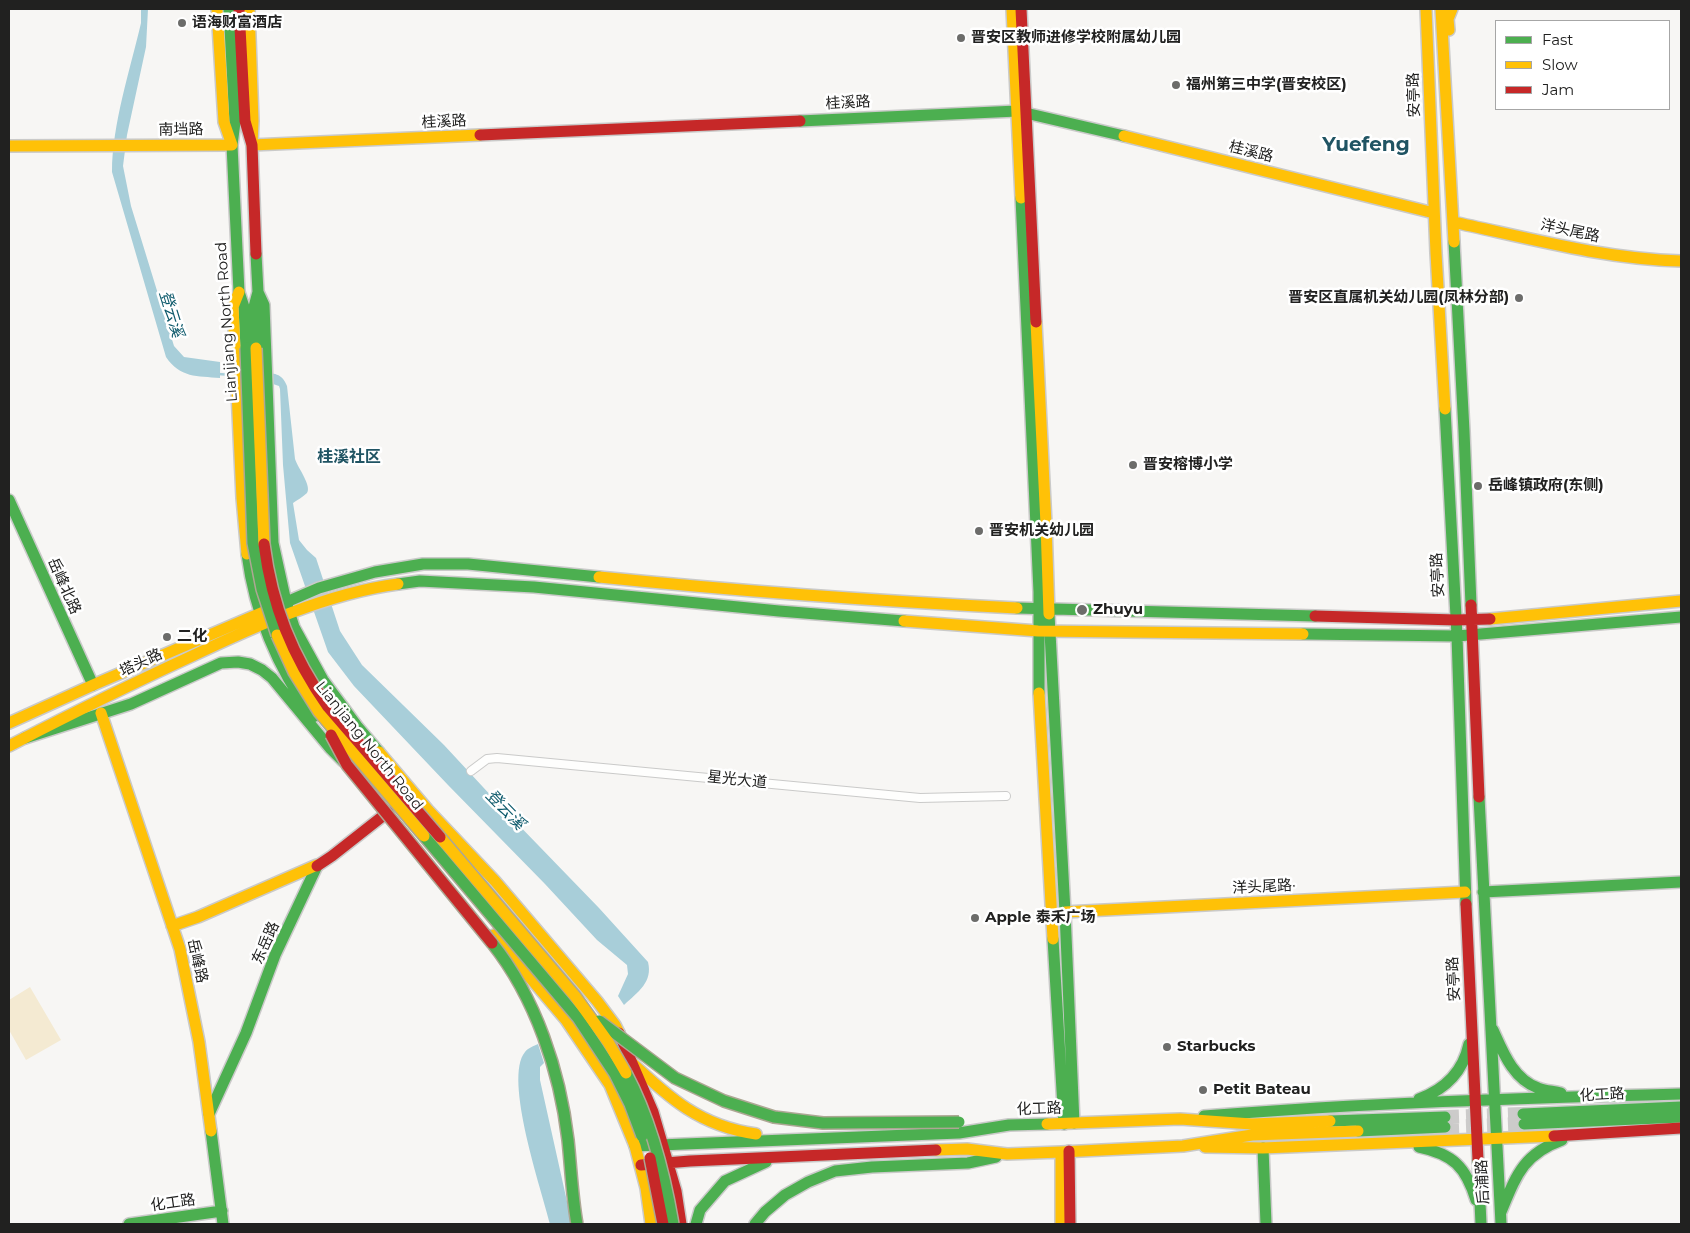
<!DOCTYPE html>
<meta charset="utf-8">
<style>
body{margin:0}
#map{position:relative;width:1690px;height:1233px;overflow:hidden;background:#f7f6f4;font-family:Montserrat,sans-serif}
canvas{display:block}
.frame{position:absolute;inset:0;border:10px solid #212120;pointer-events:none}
.legend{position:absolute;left:1495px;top:20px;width:175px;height:90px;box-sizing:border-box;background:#fff;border:1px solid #a6a6a6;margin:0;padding:6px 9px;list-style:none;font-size:15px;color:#212120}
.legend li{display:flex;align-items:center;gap:10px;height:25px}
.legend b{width:25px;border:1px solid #a6a6a6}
</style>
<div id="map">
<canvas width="1690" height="1233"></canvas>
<div class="frame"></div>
<ul class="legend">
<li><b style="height:6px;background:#4caf50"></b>Fast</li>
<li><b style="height:6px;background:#ffc107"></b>Slow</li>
<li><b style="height:6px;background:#c62828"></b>Jam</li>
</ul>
</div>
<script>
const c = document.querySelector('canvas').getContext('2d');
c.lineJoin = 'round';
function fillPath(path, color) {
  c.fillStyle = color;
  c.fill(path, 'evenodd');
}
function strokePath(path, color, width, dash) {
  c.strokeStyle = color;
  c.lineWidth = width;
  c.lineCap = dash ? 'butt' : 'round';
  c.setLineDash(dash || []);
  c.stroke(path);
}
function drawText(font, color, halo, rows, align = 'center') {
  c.font = font + ' Montserrat,"Noto Sans SC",sans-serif';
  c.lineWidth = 5;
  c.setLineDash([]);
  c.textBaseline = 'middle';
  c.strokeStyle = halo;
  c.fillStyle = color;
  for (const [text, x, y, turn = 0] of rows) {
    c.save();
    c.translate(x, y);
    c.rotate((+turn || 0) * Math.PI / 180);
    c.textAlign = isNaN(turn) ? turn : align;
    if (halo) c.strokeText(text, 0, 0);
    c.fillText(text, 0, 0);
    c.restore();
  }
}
const green = new Path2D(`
 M30,987L61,1040L26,1060L9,1030V1000Z`);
const water = new Path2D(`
 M141,9H148L146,47L127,135L123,166L131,206L174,346L184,357L220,362V378C197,376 180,378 166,357L112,172C112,125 130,70 141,23Z
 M261,373C274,373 282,373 287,386L295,459C298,468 312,486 307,493C303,497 297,500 293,503L299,540L307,550L316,558L340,631L362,665L444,745L508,814L599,908L648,962C653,982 638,992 624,1005L618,996L628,974L627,965L597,940L545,884L448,785L354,686L328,652L290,543L283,465L280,389L279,386L270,383Z
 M538,1044L544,1063L540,1067V1080L572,1224H550C542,1191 503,1078 525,1052C528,1048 534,1046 538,1044Z`);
const stream = new Path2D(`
 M218,374L233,375`);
const highwayTunnel = new Path2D(`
 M1445,1117L1523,1114
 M1445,1127L1524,1124`);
const street = new Path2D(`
 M471,771L487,759L497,758L920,798L1006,796`);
const fast = new Path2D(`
 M229,9L235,122L232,145L239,292L244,307L246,348
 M800,121L1017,111L1124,136
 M1021,198L1039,592V693
 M1454,242L1464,431L1471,605
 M258,292L264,305L273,543L286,602L294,627L323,680L357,726L379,752
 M256,348L254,307L258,292L256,254
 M1445,409L1457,636L1466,904
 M9,500L93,685
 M247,554C255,615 277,667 313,717
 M398,584L420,581L534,587L779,611L904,621
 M275,607L319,588L375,572L423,564H468L599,577
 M1017,608L1315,616
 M1049,614L1065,912L1074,1123
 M1303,634L1457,636L1681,617
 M25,738L131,704L221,663L238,662L250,664L262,670L272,678L330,748L343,761
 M1479,797L1501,1224
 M1483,892L1681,882
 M1053,939L1064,1124
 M1493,1030C1503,1052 1513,1079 1538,1088C1545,1091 1553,1091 1561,1093
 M1419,1099C1446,1089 1463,1072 1469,1044
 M209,1114L246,1033L275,955L317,866
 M1523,1114L1681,1107
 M1204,1116C1363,1103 1522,1098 1681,1094
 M1330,1121L1445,1117
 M1524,1124L1681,1117
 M211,1131L223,1224
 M1358,1131L1445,1127
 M635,1146L959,1133L1009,1125L1047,1124
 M1419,1147C1453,1154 1466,1167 1476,1200
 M1263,1148L1266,1224
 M1478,1160L1481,1224
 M1501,1212C1516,1176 1523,1154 1562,1140
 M129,1224L222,1211
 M696,1224L700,1210L725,1181L766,1162
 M755,1224L765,1212L785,1195L808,1182L835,1171L872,1167L968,1163L996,1157`);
const slow = new Path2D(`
 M249,9L253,121L252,145L480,135
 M1012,9L1021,198
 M1426,9L1436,253L1445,409
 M1441,9L1454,242
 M1449,30L1448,19L1452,9
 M1124,136L1434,213
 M9,146L232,145L224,122L217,9
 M1453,222C1528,238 1604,259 1681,261
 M239,292L233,307L242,498L247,554
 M1036,322L1046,524L1049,614
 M599,577C738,591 877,601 1017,608
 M1490,619L1681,601
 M904,621L1038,631L1303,634
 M1039,693L1053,939
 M101,713L180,949L199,1042L211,1131
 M9,723L93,685L275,607
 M9,746C69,715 129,685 190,657C253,627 328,593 398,584
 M379,752L428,810L495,881L597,1001L615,1025L619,1033
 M1065,912L1465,892
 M172,926L198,917L317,865
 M494,935L566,1020L610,1085L635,1146L646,1188L651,1224
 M630,1061C669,1098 700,1126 756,1134
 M1047,1124L1180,1119L1252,1124L1330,1121
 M1205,1147L1263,1148L1554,1136
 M936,1150L967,1149L1007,1154L1061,1152L1183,1146L1252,1135L1358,1131
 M1061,1152V1224`);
const jam = new Path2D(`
 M239,9L245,121L252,145L256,254
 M1021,9L1036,322
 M480,135L800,121
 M1471,605L1479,797
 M1315,616L1456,620L1490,619
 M317,866L332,856L388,812
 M1466,904L1478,1160
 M619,1033L653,1112L676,1191L681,1224
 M1554,1136L1681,1128
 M1069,1151L1070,1224
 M641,1165L690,1161L936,1150`);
const fastBridge = new Path2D(`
 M246,348L253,543L262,589L277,635
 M424,836L578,1018L615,1074L630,1104L642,1136
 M492,943C536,998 560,1072 568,1140C571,1168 572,1196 577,1224
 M599,1021L675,1078L724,1101L774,1117L823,1123L959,1122
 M626,1073C651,1120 664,1171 673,1224`);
const slowBridge = new Path2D(`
 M256,348L264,544
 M277,635L294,672L319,712L424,836
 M440,837L575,996L608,1042L626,1073`);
const jamBridge = new Path2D(`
 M264,544C272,606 292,656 328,707L440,837
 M331,735L347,765L492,943
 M650,1158L663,1224`);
const markers = [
 [182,23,5,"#6c6c6a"],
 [961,38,5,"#6c6c6a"],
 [1176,85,5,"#6c6c6a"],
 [1519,298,5,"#6c6c6a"],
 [1133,465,5,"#6c6c6a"],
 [1478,486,5,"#6c6c6a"],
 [979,531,5,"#6c6c6a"],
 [1082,610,6,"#6c6c6a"],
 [167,637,5,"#6c6c6a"],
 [975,918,5,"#6c6c6a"],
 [1167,1047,5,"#6c6c6a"],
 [1203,1090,5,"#6c6c6a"]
];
const poiNames = [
 ["语海财富酒店",192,23],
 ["晋安区教师进修学校附属幼儿园",971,38],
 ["福州第三中学(晋安校区)",1186,85],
 ["晋安区直属机关幼儿园(凤林分部)",1509,298,"right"],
 ["晋安榕博小学",1143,465],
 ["岳峰镇政府(东侧)",1488,486],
 ["晋安机关幼儿园",989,531],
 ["Zhuyu",1093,610],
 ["二化",177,637],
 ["Apple 泰禾广场",985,918],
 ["Starbucks",1177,1047],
 ["Petit Bateau",1213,1090]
];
const streetNames = [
 ["安亭路",1414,95,-92],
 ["桂溪路",848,103,-3],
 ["桂溪路",444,122,-3],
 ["南垱路",181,130,-1],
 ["桂溪路",1251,152,14],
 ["洋头尾路",1570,231,12],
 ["Lianjiang North Road",227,322,-94],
 ["安亭路",1438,575,-93],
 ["岳峰北路",64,586,66],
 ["塔头路",141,663,-25],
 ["Lianjiang North Road",369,746,51],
 ["星光大道",737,780,6],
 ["洋头尾路·",1264,887,-3],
 ["东岳路",266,943,-66],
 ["岳峰路",197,961,77],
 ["安亭路",1454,979,-93],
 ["化工路",1602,1095,-3],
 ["化工路",1039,1109,-2],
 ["后浦路",1483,1182,-93],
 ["化工路",173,1203,-8]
];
const waterNames = [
 ["登云溪",171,314,73],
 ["登云溪",505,810,46]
];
const neighbourhoodNames = [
 ["桂溪社区",349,457]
];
const districtNames = [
 ["Yuefeng",1366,145]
];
fillPath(green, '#f4ead2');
fillPath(water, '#a8ced9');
strokePath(stream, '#a8ced9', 2.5);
strokePath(highwayTunnel, '#cccbca', 14, [14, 7]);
strokePath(street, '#cacac9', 10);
strokePath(fast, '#cacac9', 14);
strokePath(slow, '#cacac9', 14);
strokePath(jam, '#cacac9', 14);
strokePath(street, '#fefefd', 8);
strokePath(fast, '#4caf50', 11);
strokePath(slow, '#ffc107', 11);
strokePath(jam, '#c62828', 11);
strokePath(fastBridge, '#ada794', 14, []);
strokePath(slowBridge, '#ada794', 14, []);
strokePath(jamBridge, '#ada794', 14, []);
strokePath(fastBridge, '#4caf50', 11);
strokePath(slowBridge, '#ffc107', 11);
strokePath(jamBridge, '#c62828', 11);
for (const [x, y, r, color] of markers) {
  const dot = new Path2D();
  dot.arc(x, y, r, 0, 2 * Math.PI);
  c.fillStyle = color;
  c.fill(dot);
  strokePath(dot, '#fff', 2);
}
drawText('bold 15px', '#212120', '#fff', poiNames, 'left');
drawText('15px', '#212120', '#fff', streetNames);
drawText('italic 16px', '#0c596b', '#fff', waterNames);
drawText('bold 16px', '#205463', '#fff', neighbourhoodNames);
drawText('bold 20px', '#205463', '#fff', districtNames);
</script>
